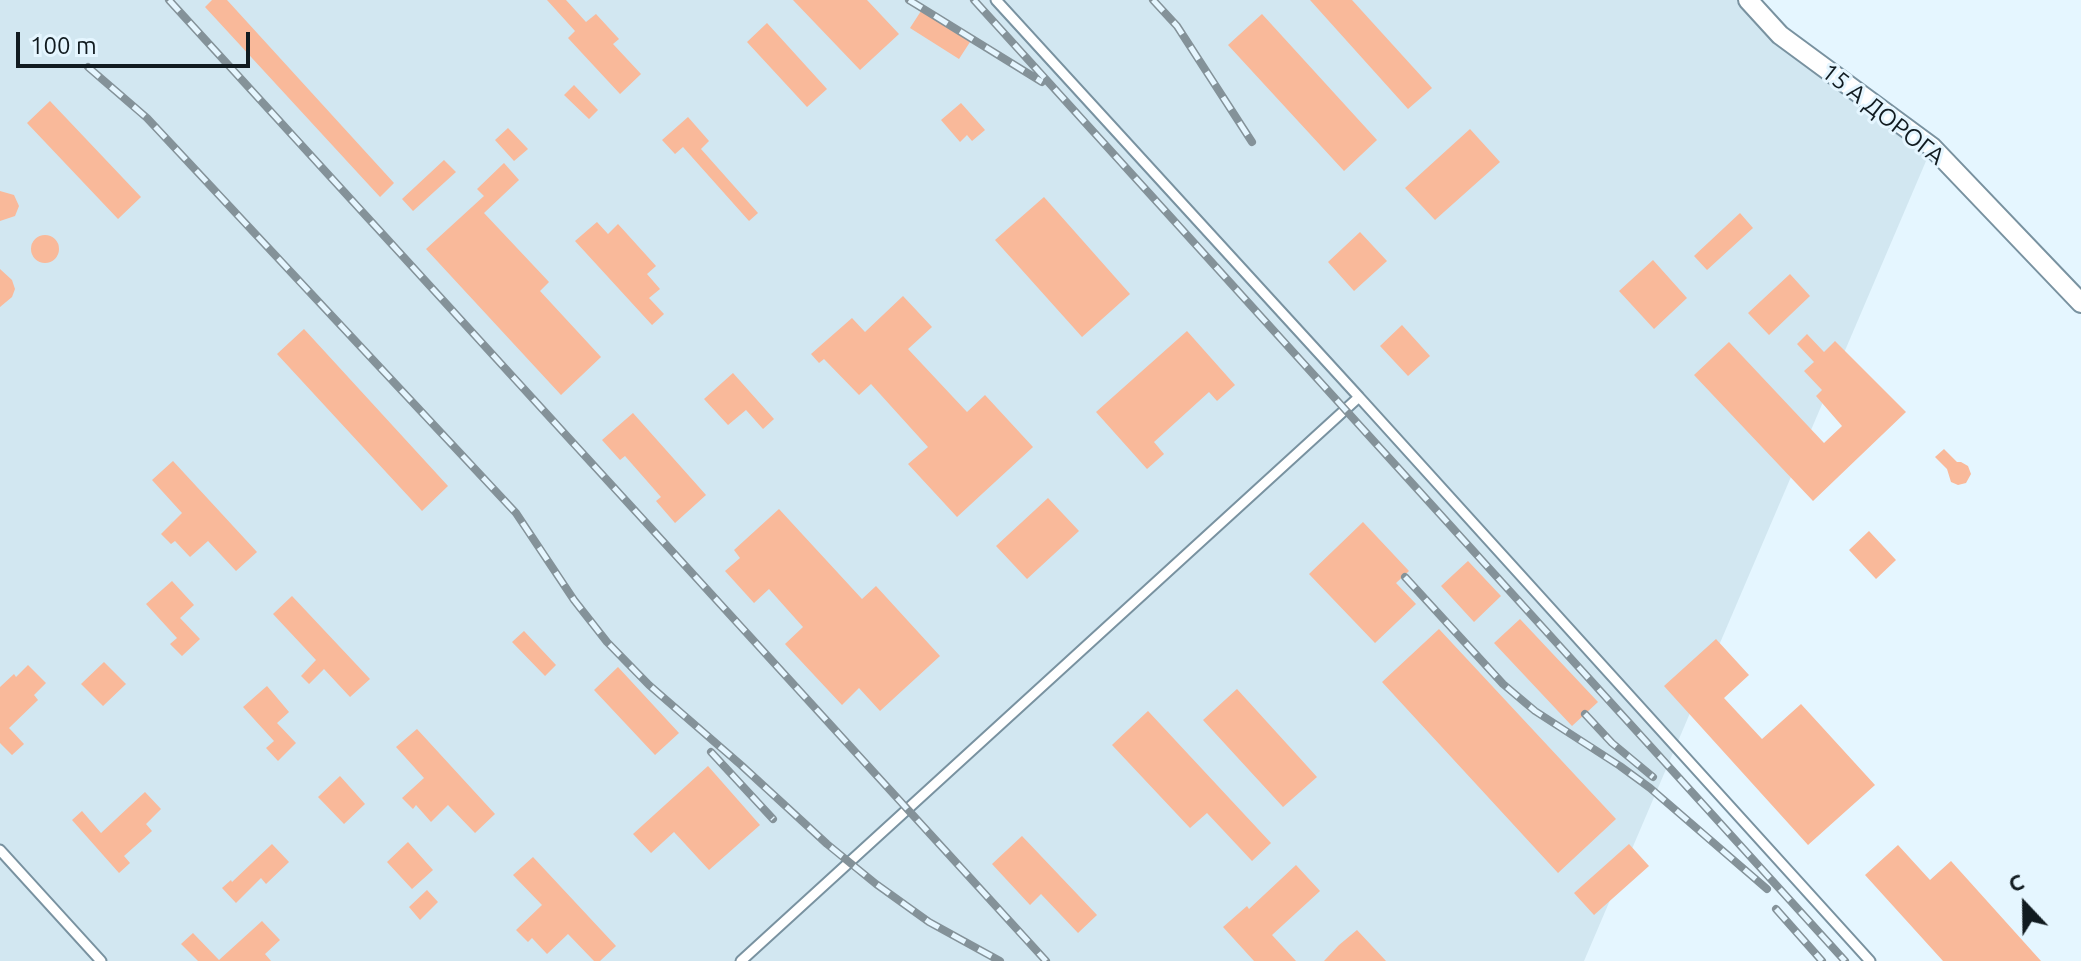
<!DOCTYPE html>
<meta charset="utf-8">
<style>
body{margin:0}
#map{position:relative;width:2081px;height:961px;overflow:hidden;background:#e5f6ff;font-family:Ubuntu,sans-serif}
canvas{display:block}
.north{position:absolute;left:1985px;top:865px;width:80px;height:80px;-webkit-text-stroke:6px #e5f6ff;paint-order:stroke;rotate:338deg;font-size:22px;font-weight:700;line-height:32px;text-align:center;color:#111b20}
.north::after{content:'';display:block;margin:auto;width:28px;height:36px;background:#111b20;clip-path:polygon(50% 0,100% 100%,50% 72%,0 100%)}
.scale{position:absolute;left:16px;top:32px;width:234px;height:36px;box-sizing:border-box;border:4px solid #111b20;border-top:0;padding-left:10px;font-size:24px;line-height:28px;white-space:nowrap;color:#111b20;-webkit-text-stroke:6px #e5f6ff;paint-order:stroke}
</style>
<div id="map">
<canvas width="2081" height="961"></canvas>
<div class="north">С</div>
<div class="scale">100 m</div>
</div>
<script>
const c = document.querySelector('canvas').getContext('2d');
c.lineJoin = 'round';
function fillPath(path, color) {
  c.fillStyle = color;
  c.fill(path, 'evenodd');
}
function strokePath(path, color, width, dash) {
  c.strokeStyle = color;
  c.lineWidth = width;
  c.lineCap = dash ? 'butt' : 'round';
  c.setLineDash(dash || []);
  c.stroke(path);
}
function drawText(font, color, halo, rows, align = 'center') {
  c.font = font + ' Ubuntu,sans-serif';
  c.lineWidth = 6;
  c.setLineDash([]);
  c.textBaseline = 'middle';
  c.strokeStyle = halo;
  c.fillStyle = color;
  for (const [text, x, y, turn = 0] of rows) {
    c.save();
    c.translate(x, y);
    c.rotate((+turn || 0) * Math.PI / 180);
    c.textAlign = isNaN(turn) ? turn : align;
    if (halo) c.strokeText(text, 0, 0);
    c.fillText(text, 0, 0);
    c.restore();
  }
}
const built = new Path2D(`
 M0,0H1748L1932,147L1584,961H0Z`);
const building = new Path2D(`
 M212,0H227L394,183L380,197L205,7Z
 M547,0H566L586,22L596,14L619,39L613,44L641,74L620,94L568,38L575,31Z
 M793,0H867L899,34L860,70Z
 M1310,0H1352L1432,88L1408,109Z
 M921,11L970,42L959,59L910,28Z
 M1262,14L1377,140L1344,171L1228,45Z
 M767,23L827,89L807,107L747,42Z
 M574,85L598,110L589,119L564,95Z
 M50,101L141,197L118,219L27,123Z
 M961,103L985,130L972,141L967,135L960,142L941,120Z
 M688,117L709,141L701,149L758,213L749,221L683,147L675,154L662,140Z
 M508,128L528,149L514,161L495,140Z
 M1470,129L1500,162L1435,220L1405,188Z
 M444,160L456,172L413,211L402,199Z
 M504,163L519,180L484,213L549,282L540,291L601,357L561,395L426,249L484,196L477,189Z
 M0,191L14,195L19,206L15,216L0,221Z
 M1044,197L1130,294L1082,337L995,240Z
 M1740,213L1753,228L1707,270L1694,256Z
 M597,222L608,234L618,224L656,266L647,274L660,289L649,298L664,314L652,325L575,241Z
 M1360,232L1387,261L1354,291L1328,262Z
 M31 249a14 14 0 1 1 28 0a14 14 0 1 1-28 0Z
 M1653,260L1687,298L1654,329L1619,291Z
 M0,269L12,280L15,289L12,297L0,307Z
 M1790,274L1810,296L1769,335L1748,313Z
 M903,296L932,327L908,349L967,412L985,395L1033,447L957,517L908,464L928,447L871,384L859,395L824,359L819,363L811,354L852,318L865,332Z
 M1402,325L1430,356L1408,376L1380,346Z
 M304,329L448,486L422,511L277,354Z
 M1187,331L1235,385L1217,401L1209,392L1154,442L1164,454L1147,469L1096,412Z
 M1807,334L1824,352L1835,341L1906,412L1813,501L1694,375L1729,342L1824,443L1842,426L1816,396L1822,390L1804,371L1814,362L1797,344Z
 M733,373L774,419L763,429L746,410L728,425L704,399Z
 M633,413L706,495L675,523L656,501L661,497L625,456L620,460L602,440Z
 M1944,449L1957,462H1961L1968,466L1971,474L1966,483L1958,485L1951,482L1947,469L1935,457Z
 M173,461L257,552L236,571L208,541L190,557L175,541L171,544L161,534L182,513L152,480Z
 M1048,498L1079,531L1027,579L996,546Z
 M779,509L862,599L876,586L940,656L880,711L859,688L842,705L785,644L803,627L769,589L754,603L725,571L740,558L734,550Z
 M1363,522L1409,571L1396,583L1416,604L1375,643L1309,574Z
 M1869,531L1896,560L1876,579L1849,550Z
 M1468,561L1501,596L1474,622L1441,586Z
 M172,581L194,605L180,618L200,639L182,656L170,644L177,638L146,604Z
 M292,596L370,679L350,697L324,669L309,684L301,676L316,660L273,614Z
 M1520,619L1598,702L1572,726L1494,643Z
 M1439,629L1616,819L1558,873L1382,682Z
 M524,631L556,665L545,676L512,642Z
 M1716,639L1749,675L1724,698L1762,739L1801,704L1875,785L1808,845L1664,686Z
 M104,662L126,684L103,706L81,684Z
 M28,665L46,683L34,695L38,700L9,728L24,744L12,755L0,743V687L14,674L16,677Z
 M618,667L679,733L655,755L594,690Z
 M267,686L289,712L277,723L296,743L278,761L266,748L274,741L243,707Z
 M1237,689L1317,777L1283,807L1203,720Z
 M1148,711L1271,843L1252,861L1207,813L1190,828L1112,745Z
 M417,729L495,814L475,833L448,805L431,822L416,805L413,809L402,798L424,778L396,747Z
 M708,766L760,825L709,870L674,832L651,853L633,834Z
 M340,776L365,804L344,824L318,797Z
 M145,792L161,809L146,824L152,831L124,856L130,863L119,873L72,820L82,811L101,833Z
 M1022,836L1097,915L1078,933L1041,894L1030,905L992,864Z
 M408,842L433,870L412,889L387,862Z
 M272,844L289,862L266,884L261,878L236,903L222,888L231,880L232,882Z
 M1629,844L1649,866L1594,915L1574,893Z
 M1898,845L1930,880L1951,861L2041,961H1943L1865,875Z
 M533,857L616,946L600,961H594L568,934L547,954L532,938L528,942L516,930L542,905L513,875Z
 M1296,865L1320,891L1272,935L1296,961H1254L1223,927L1247,906L1249,909Z
 M427,890L438,902L420,920L409,907Z
 M262,921L280,940L265,954L271,961H198L181,944L193,933L219,960Z
 M1357,930L1386,961H1324L1339,945Z`);
const service = new Path2D(`
 M1359,397L1870,961
 M0,850L101,961
 M741,961L1359,397L996,0`);
const minor = new Path2D(`
 M1748,0L1780,35L1932,147L2081,303`);
const rail = new Path2D(`
 M169,0L1046,961
 M909,0L1042,82
 M974,0L1845,961
 M1153,0L1177,26L1252,142
 M88,67L147,118L516,513L574,600L607,642L649,685L741,765L827,844L876,884L929,922L1000,961
 M1405,577L1503,684L1535,711L1620,766L1650,788L1767,889
 M1585,714L1612,743L1653,777
 M711,752L773,819
 M1776,909L1822,961`);
const streetNames = [
 ["15 А ДОРОГА",1883,114,38]
];
fillPath(built, '#d2e7f1');
fillPath(building, '#f9b99a');
strokePath(service, '#7992a0', 13);
strokePath(minor, '#7992a0', 22);
strokePath(service, '#fff', 9);
strokePath(minor, '#fff', 18);
strokePath(rail, '#849299', 8);
strokePath(rail, '#e5f6ff', 5, [15]);
drawText('24px', '#111b20', '#e5f6ff', streetNames);
</script>
